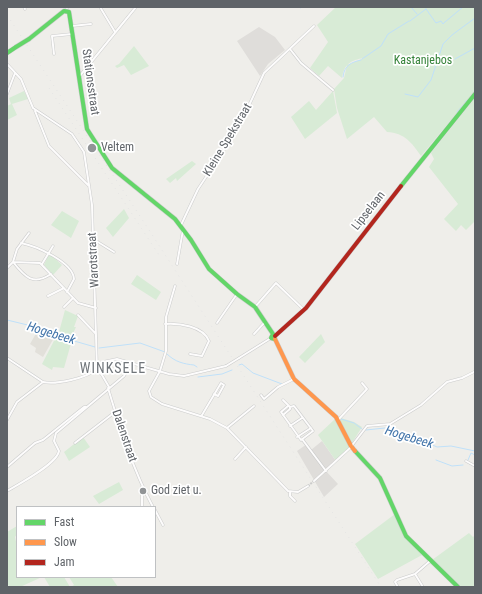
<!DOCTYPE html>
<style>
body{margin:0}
#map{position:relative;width:482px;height:594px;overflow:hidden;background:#efeeea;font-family:"Roboto Condensed",sans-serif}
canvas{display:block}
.frame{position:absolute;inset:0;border:8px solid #5f6368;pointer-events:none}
.legend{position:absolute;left:16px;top:506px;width:140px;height:72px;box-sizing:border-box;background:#fff;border:1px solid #bfc1c3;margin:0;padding:5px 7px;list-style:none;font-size:12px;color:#5f6368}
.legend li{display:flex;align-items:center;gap:8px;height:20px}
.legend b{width:20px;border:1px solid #bfc1c3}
</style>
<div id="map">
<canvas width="482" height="594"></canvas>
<div class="frame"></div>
<ul class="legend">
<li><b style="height:5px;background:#63d668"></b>Fast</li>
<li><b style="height:5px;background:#ff974d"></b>Slow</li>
<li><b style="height:5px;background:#b3261e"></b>Jam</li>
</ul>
</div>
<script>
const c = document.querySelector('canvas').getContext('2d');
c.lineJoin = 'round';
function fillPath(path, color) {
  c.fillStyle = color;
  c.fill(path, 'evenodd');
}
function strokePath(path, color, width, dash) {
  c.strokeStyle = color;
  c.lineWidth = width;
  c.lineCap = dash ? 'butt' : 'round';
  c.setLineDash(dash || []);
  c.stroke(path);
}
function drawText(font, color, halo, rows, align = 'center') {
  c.font = font + ' "Roboto Condensed",sans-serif';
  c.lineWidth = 3.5;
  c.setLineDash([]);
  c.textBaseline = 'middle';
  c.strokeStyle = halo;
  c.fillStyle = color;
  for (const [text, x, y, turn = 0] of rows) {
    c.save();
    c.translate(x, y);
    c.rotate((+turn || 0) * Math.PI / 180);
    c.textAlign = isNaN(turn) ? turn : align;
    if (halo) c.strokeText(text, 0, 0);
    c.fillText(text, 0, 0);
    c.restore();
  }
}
const industrial = new Path2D(`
 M259,27L275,37L285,50L268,64L260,76L237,41Z
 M322,441L336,461L325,470L338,484L324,497L297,451L307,444L311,450Z`);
const education = new Path2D(`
 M38,330L55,336L43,357L35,352L36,348L30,344Z`);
const green = new Path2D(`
 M336,7H475V91L421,156C412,143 405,133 387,132L374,117L347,139L337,108L334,89L344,78L347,65L364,58C351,60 344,64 342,78L328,66L319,76L310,68L328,42L317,25Z
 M134,46L149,66L131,75L124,65L117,68L115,66L119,64Z
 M24,91L28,99L12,104L17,115L7,120V106L11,104L9,98Z
 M333,91L337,113L305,139L291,117L309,101L316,110Z
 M475,98V221L466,230L461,225L456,231L444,219L458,204L429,167L434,159L431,153Z
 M192,161L196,164L177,181L176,178L170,183L166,179Z
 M124,209L129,218L113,237L106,228Z
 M62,211L79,221L71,238L51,225Z
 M51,255L62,265L53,275L44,265L48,256Z
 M137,275L161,292L156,300L131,284Z
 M65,310L78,316L74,327H76L71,338L58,333L59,332Z
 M321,334L325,342L305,363L299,357Z
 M57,335L72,340L64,368L53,367L52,370L42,364Z
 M341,418L354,422L362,427L352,443L340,421Z
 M335,419L349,445V448L336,461L318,435Z
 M83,437L90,447L69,461L64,452Z
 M119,482L123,490L99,504L93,496Z
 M395,514L405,536L422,555L378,579L355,544Z
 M17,526V534L15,537L17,546V577H42L20,587H8L9,586L7,584V532Z
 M469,533L473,537L475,535V587H460L432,560Z
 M44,577H64L70,587H50Z
 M69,577H111L118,587H71L74,585Z`);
const stream = new Path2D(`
 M411,7L417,14
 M301,8L302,7
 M426,9L436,23L441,21L443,24L445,22
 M410,21L426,9
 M445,22L463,7
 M362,59L381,46L388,34L409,21
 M455,59L475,48
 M343,77C344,65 352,62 361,60
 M405,94L418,97L431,80L443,44L452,35L475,18
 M465,102L469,99
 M457,112L464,104
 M7,320L36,327L50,334L95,347
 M99,348L140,343L165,352
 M167,354C175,362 184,364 194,365L197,367
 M239,365L242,364L253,373L282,384
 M198,377L222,374L232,370
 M341,419L354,423L362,429
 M366,430L385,428L390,431L419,439L437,447L451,446L475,451
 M436,460L452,466L463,465
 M468,460L471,453L475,455`);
const streetTunnel = new Path2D(`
 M308,486L314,481`);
const street = new Path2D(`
 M24,7L25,9
 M100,7L115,32
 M67,8V7
 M72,26L91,24
 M290,49L301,63L333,90
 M54,54L52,36L72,34
 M7,64L21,79L33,108L72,134L84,152L92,205L97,369
 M79,77L136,7
 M7,94L15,73
 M35,111L49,146L88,185
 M181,225L198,189L239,127L264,73L314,26
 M29,233L17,249L13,262C25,277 33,286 51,274
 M93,239L114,252
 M21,243C36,246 73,262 74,279L67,292
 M42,264L53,246
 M177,264L183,230
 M7,268L13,262L40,263L78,303L96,308
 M175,286L166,317V351L160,371L149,391L151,397L162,404L210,419L227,428L288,491L298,492L308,486
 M48,296L64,288
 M64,307L73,298
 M255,307L276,283L304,310
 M78,315L96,334
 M217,323L237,294
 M165,324C179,323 203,326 209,341L202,356L190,354
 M254,334L265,322
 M7,358L43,382C56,385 87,378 97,369
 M239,358L271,338
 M98,363L117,359L169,374L184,376L226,366
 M97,369L102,375L109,387
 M108,388C120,428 133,470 153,507
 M261,395L264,399L278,387L294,379
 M283,400L290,407L294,406L313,431L301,440L281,412L288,406
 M283,415L290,409V407
 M201,416L202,415L221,383L224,385L218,396L214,394
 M7,420L17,402L43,382
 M338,420L367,389L362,383
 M290,426L302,418
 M227,428L254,406
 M297,437L311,428
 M302,439L326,471
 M75,443L115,412
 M235,459L246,447
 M466,461L475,466
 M7,467L35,443L43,440L84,407H86
 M314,481L350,448L367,426L390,424L421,405L447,382L462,378L474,372
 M7,491C19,484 57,464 59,451L54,441L56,433L124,376L132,363
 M290,492V496L295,501
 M142,507V487
 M155,510L163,525
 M415,574L423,587
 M398,587L395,582L397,580L415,574L430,561`);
const fast = new Path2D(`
 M29,39L64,11L69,12L87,129L112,168L175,219L191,240L209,269L237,294L255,307L273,334
 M7,53L16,47
 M401,186L475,94
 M273,334L271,338L275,339
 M355,451L380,478L406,536L458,587`);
const slow = new Path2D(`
 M275,339L294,379L336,417L351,446L355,451`);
const jam = new Path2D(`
 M275,336L306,308L401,186`);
const rail = new Path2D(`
 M7,15L136,210L381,587
 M49,88L159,255`);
const streetBridge = new Path2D(`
 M226,366L239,358`);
const fastBridge = new Path2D(`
 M16,47L29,39`);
const markers = [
 [92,148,5,"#919496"],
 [143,491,4,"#919496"]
];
const parkNames = [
 ["Kastanjebos",423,61]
];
const streetNames = [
 ["Stationsstraat",90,82,82],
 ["Kleine Spekstraat",228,140,-59],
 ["Lipselaan",369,211,-52],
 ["Warotstraat",94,260,-93],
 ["Dalenstraat",124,436,71]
];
const poiNames = [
 ["Veltem",101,148],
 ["God ziet u.",151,491]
];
const waterNames = [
 ["Hogebeek",51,334,17],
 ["Hogebeek",409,438,17]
];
const quarterNames = [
 ["WINKSELE",113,369]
];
fillPath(industrial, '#dfddda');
fillPath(education, '#e2e0da');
fillPath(green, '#d8ebd6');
strokePath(stream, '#bfe0f9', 1);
strokePath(streetTunnel, '#cbcbca', 2, [2, 1]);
strokePath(street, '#cbcccc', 3);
strokePath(fast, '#cacacb', 5);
strokePath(slow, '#cacacb', 5);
strokePath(jam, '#cacacb', 5);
strokePath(street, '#fdfcfc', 2);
strokePath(fast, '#63d668', 4);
strokePath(slow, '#ff974d', 4);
strokePath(jam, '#b3261e', 4);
strokePath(rail, '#e4e4e4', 1, [1, 5]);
strokePath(streetBridge, '#cbcccc', 3, []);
strokePath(fastBridge, '#cacacb', 5, []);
strokePath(streetBridge, '#fdfcfc', 2);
strokePath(fastBridge, '#63d668', 4);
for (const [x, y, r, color] of markers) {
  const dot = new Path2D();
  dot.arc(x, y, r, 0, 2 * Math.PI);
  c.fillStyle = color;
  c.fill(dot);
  strokePath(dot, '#fff', 1.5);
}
drawText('12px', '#348238', '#fff', parkNames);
drawText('12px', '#5f6368', '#fff', streetNames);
drawText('12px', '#5f6368', '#fff', poiNames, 'left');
drawText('italic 13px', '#4174aa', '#fff', waterNames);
c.letterSpacing = '1px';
drawText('14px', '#70757a', '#fff', quarterNames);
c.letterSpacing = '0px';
</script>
